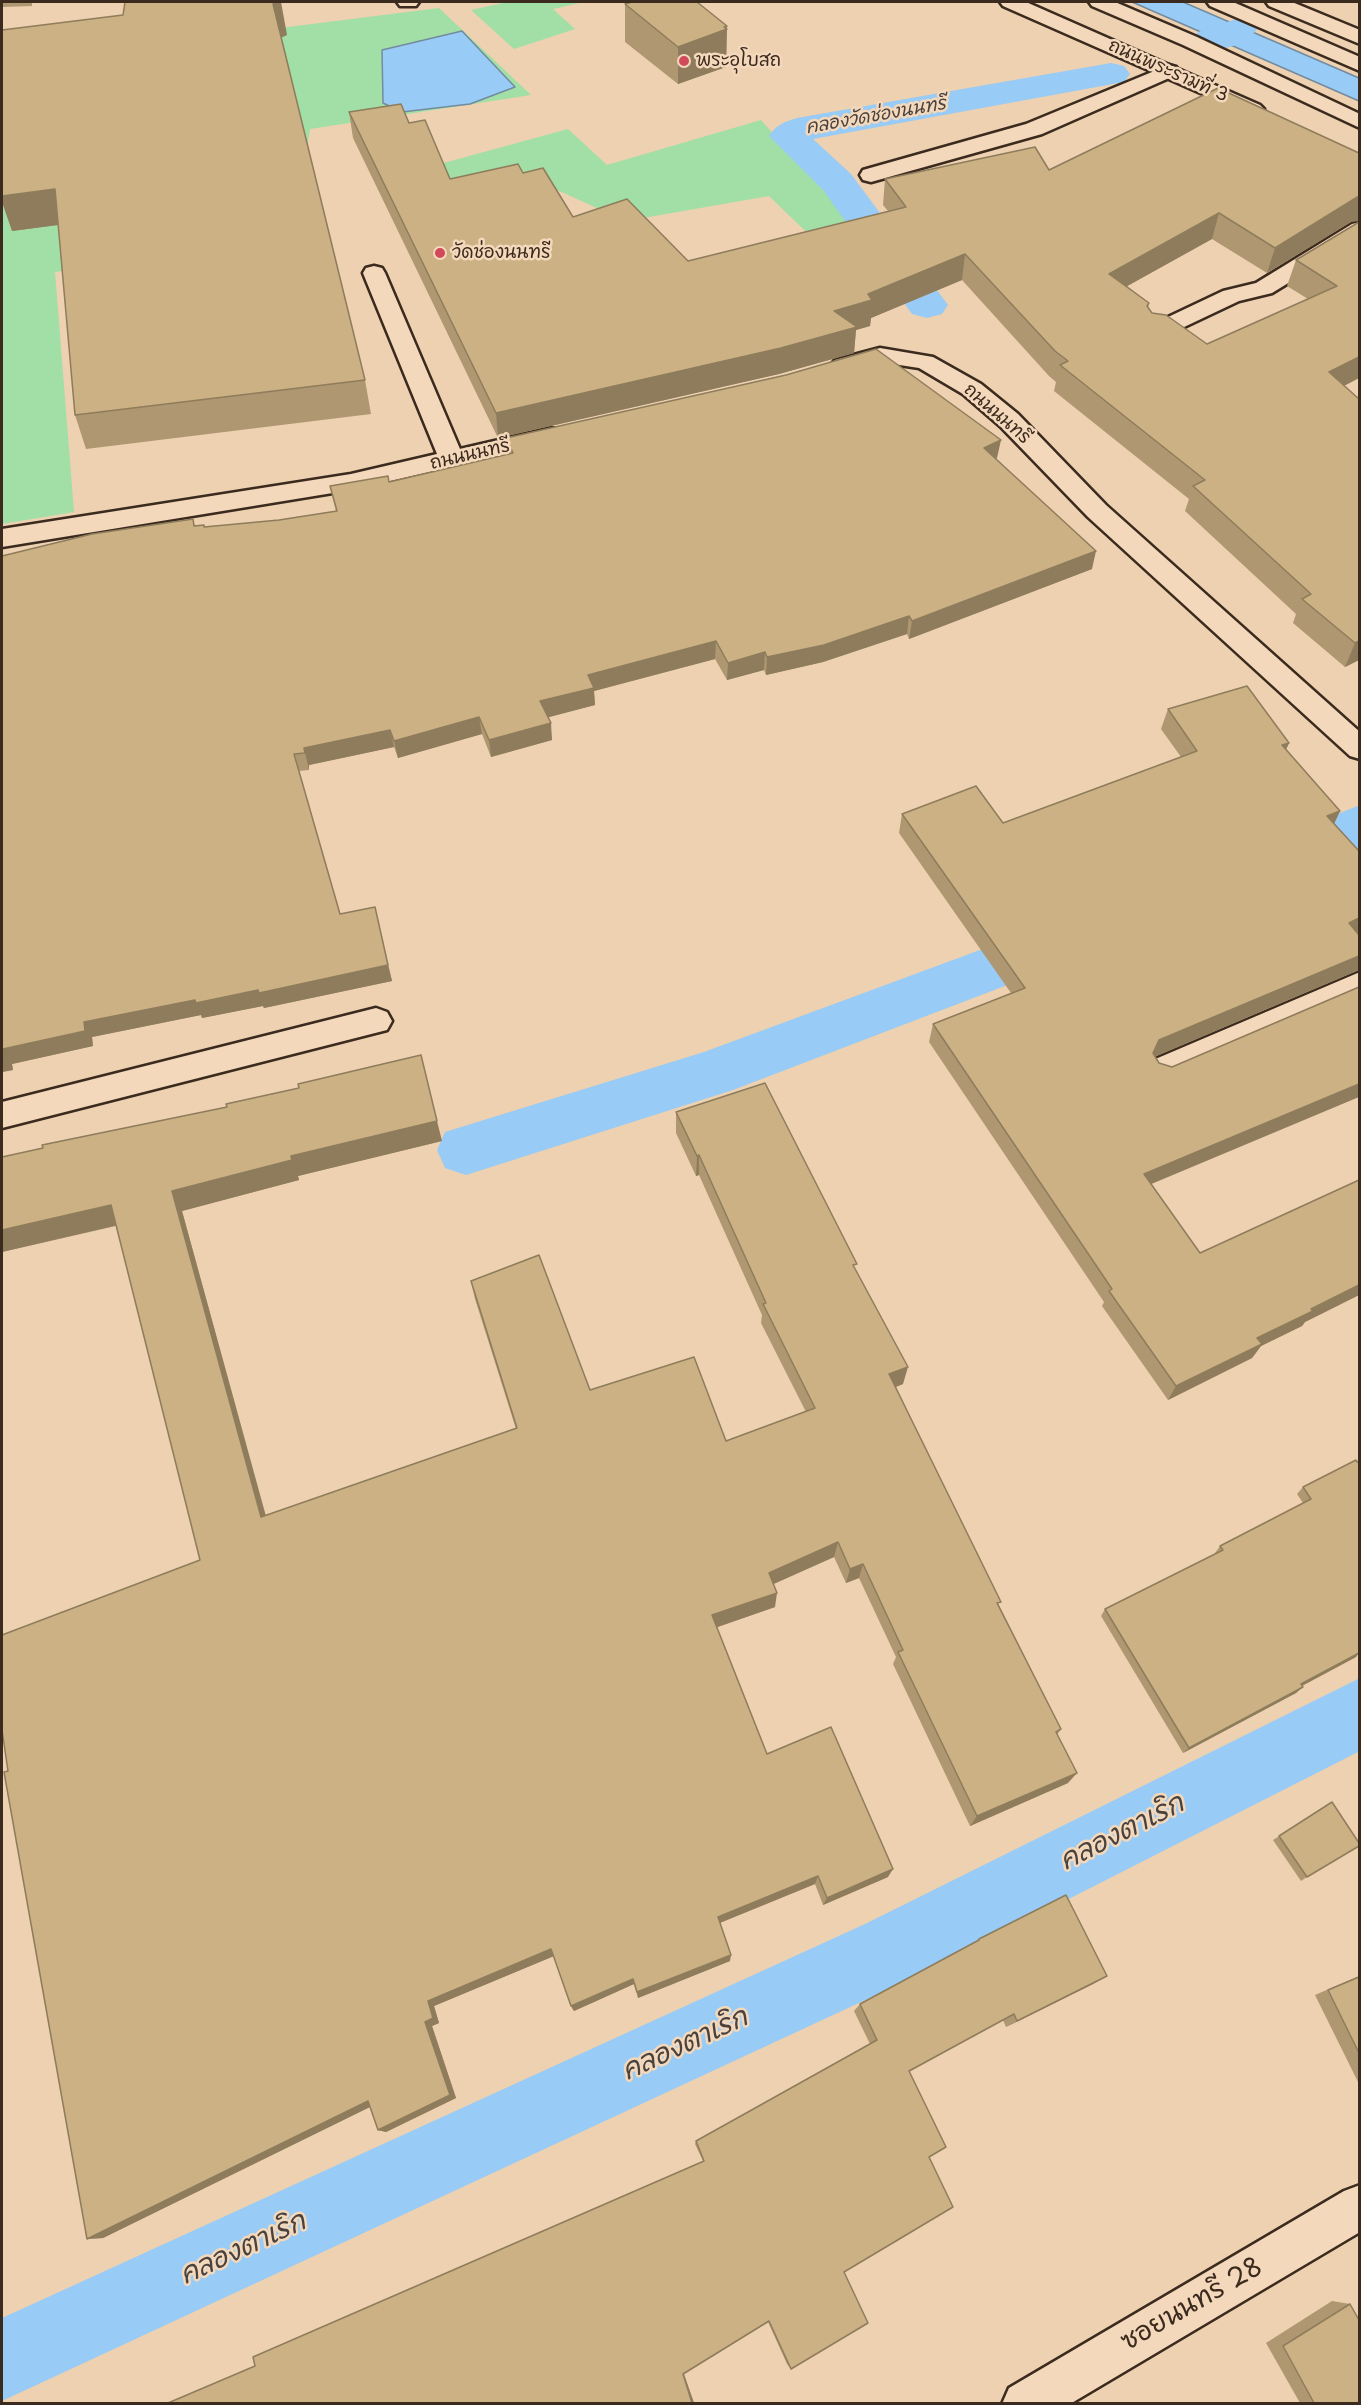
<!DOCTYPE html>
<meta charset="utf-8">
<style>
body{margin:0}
#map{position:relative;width:1361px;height:2405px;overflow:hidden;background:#edd1b1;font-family:"Playpen Sans",sans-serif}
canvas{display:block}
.frame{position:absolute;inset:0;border:3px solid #3b2a1e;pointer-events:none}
</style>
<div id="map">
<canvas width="1361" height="2405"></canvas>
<div class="frame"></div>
</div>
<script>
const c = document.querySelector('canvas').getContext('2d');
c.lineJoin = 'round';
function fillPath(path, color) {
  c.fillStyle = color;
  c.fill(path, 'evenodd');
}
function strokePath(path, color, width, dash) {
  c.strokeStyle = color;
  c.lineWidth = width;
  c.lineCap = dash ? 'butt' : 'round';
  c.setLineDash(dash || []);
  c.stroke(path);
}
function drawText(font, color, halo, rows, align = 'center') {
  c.font = font + ' "Playpen Sans","Playpen Sans Thai",sans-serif';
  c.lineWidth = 5;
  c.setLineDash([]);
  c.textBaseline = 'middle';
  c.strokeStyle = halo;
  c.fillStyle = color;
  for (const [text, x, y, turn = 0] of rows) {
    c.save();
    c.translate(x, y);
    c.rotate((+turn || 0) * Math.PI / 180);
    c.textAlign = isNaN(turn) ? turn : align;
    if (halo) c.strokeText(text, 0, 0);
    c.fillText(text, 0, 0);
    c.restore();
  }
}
const green = new Path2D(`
 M508,2H584L553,9L575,29L514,49L471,10Z
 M439,8L531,95L310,129L293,236L55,272L74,512L2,524V63Z
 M761,120L869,242L828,253L769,196L626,221L557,190L433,211L407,173L568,129L607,165Z`);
const water = new Path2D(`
 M1132,2H1183L1359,78V101Z
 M462,31L515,87L470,104L402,112L383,103L382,50Z`);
const canal = new Path2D(`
 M1239,18L1252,21L1257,29C1246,46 1217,53 1198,48L1193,40L1198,32Z
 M1111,63L1124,66L1130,74L1124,82L813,139L851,174L948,305L942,314L927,318L912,314L823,190L769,136C776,125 784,122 797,118Z
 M1360,805V847L1266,887L1247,881L1239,866L1247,851Z
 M1072,916L1091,923L1099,938L1091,953L733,1090L466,1175L445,1168L437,1150L445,1132L704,1052Z
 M1360,1678V1751L917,1976L2,2401V2318L865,1924Z`);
const minor = new Path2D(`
 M397,2H419L416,6H400Z
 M1169,65L1176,67L1179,71L1176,75L1042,134L871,182L863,180L860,175L863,170L1026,124Z
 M1360,222V239L1272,293L1239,301L1163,337L1155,339L1147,337L1143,332L1147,327L1223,291L1256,283L1352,224Z
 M374,266L382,268L385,273L460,449L551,428L560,430L563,436L560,442L351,490L2,547V529L351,474L437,454L363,273L366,268Z
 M880,348L933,357L981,384L1018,414L1106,505L1360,732V759L1350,756L1088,517L1000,426L963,394L919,368L880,362L843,372L835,370L831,365L835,360Z
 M1360,972V998L1164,1082L1153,1078L1148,1069L1153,1060Z
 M376,1008L387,1012L392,1021L387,1030L2,1128V1102Z
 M1360,2185V2232L1070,2404H1002L1009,2388L1344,2191Z`);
const major = new Path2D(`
 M1000,2H1026L1260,105L1264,109L1260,113L1253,115L1246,113L1003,6Z
 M1089,2H1115L1197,37L1360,114V128L1183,45L1092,6Z
 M1207,2H1233L1360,57V71L1210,6Z
 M1266,2H1292L1360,30V44L1269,6Z`);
const wall = new Path2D(`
 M2,2H32V6L2,7Z
 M625,4L727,26L726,67L678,84L625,42Z
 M123,15L287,35L281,38L365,380L371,414L86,449L75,415L58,225L12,231Z
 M349,112L409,123L450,179L523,173L573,217L688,261L888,211L883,205L885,179L1049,170L1351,222L1267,273L1212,239L1127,286L1149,303L1148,308L1152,313L1207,344L1308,299L1287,286L1296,260L1359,222V378L1344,386L1359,399V660L1345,667L1293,623L1296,614L1185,511L1189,499L1054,391L1056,382L1049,376L962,280L871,318L870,326L856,330L854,353L779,374L498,438L353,138Z
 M506,438L997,458L996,459L1092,569L909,639L907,634L823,662L766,675L764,670L727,680L715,659L594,691L595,705L548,717L552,740L491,757L482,734L398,758L394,747L309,765V770L299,771L340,914L375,907L392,981L264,1008L263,1006L202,1018L201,1015L92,1037L93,1046L12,1064L13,1070L2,1072V556L193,519L195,526L205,527L279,520L336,511L330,486L389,482L507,454Z
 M1168,709L1289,743L1286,749L1340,811L1334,824L1358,932L1359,970L1156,1056L1151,1184L1200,1253L1359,1180V1295L1305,1322L1302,1326L1261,1346L1252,1358L1168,1400L1102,1306L1104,1302L929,1042L933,1024L1011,993L899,833L902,814L1003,823L1181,757L1161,729Z
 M676,1112L856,1270L903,1384L896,1387L999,1605L1061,1729L1057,1735L1068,1783L970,1826L893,1664L896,1657L859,1578L846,1583L834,1557L773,1584L775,1607L717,1627L767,1754L888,1877L823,1905L815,1884L720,1923L730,1961L638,1998L634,1984L574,2011L571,2006L554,1956L434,2006L439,2023L432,2026L456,2098L386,2132L378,2130L370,2107L103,2238L87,2239L8,1771L200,1560L116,1226L2,1252V1157L442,1141L298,1176L299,1180L182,1211L266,1516L516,1429L475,1299L471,1281L590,1390L726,1441L806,1412L761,1323L762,1315L699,1175L696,1176L676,1133Z
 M1356,1460V1657L1302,1686L1296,1693L1183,1753L1101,1616L1105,1609L1215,1554V1553L1220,1546L1303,1503L1297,1494L1303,1487Z
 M1332,1802L1307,1877L1301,1881L1273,1840Z
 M979,1939L1093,1984L1006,2027L1003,2020L909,2072L929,2157L844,2272L791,2369L787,2364L768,2322L684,2374L694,2403H168L255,2366L703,2161L695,2144L696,2141L870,2044L854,2011L860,2004L973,1944Z
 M1359,1976V2084L1315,1995Z
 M1332,2301L1350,2304L1359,2403H1300L1266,2343Z`);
const shadedWall = new Path2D(`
 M279,2H281L287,35L279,38L273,4Z
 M727,26L726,67L678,84V47Z
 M55,189L65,224L12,231L2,202V196Z
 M1359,196V221L1351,222L1267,273L1275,248Z
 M1219,213L1212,239L1104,299L1109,274Z
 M965,254L962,280L871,318L870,326L856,330L854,353L779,374L498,438L496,413L834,311L868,294Z
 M1359,357V378L1320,398L1329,372Z
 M1001,440L997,458L981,466L984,448Z
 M1096,551L1092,569L909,639L912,621Z
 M909,616L907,634L823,662L766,675L767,657Z
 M716,641L715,659L594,691L595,705L542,719L540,701L588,675Z
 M1359,641V660L1345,667L1355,643Z
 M765,652L764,670L727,680L728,663Z
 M479,717L482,734L398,758L394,741Z
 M551,723L552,740L491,757L489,740Z
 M390,730L394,747L309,765V770L304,748Z
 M1289,743L1280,763L1282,745Z
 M1340,811L1331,830L1327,816Z
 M1359,918V932L1340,941L1349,923Z
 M1359,956V970L1152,1058L1153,1053L1159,1040Z
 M388,965L392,981L264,1008L263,1006L202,1018L201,1015L92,1037L93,1046L12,1064L13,1070L2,1072V1055L3,1049L84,1022L195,1000Z
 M1359,1084V1097L1137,1190L1144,1174Z
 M437,1121L442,1141L298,1176L299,1180L182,1211L270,1532L261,1517L172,1191L291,1156Z
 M699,1155V1175L696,1176L697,1156Z
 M111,1205L122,1224L2,1252V1230Z
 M1359,1285V1295L1305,1322L1302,1326L1261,1346L1252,1358L1168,1400L1176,1386L1257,1338Z
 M908,1367L903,1384L885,1391L889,1374Z
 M838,1542L834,1557L767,1587L769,1573Z
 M863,1564L859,1578L846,1583L850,1569Z
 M777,1593L775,1607L712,1629V1615Z
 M1359,1653L1356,1657L1294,1690L1301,1684Z
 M1303,1687L1296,1693L1183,1753L1189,1748Z
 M1077,1773L1068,1783L970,1826L977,1816Z
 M893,1869L888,1877L823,1905L827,1898Z
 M818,1876L815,1884L717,1924L718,1917Z
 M551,1949L554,1956L434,2006L439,2023L432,2026L456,2098L386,2132L378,2130L425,2022L428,2001Z
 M731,1955L730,1961L638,1998L637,1992Z
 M1107,1976L1093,1984L1006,2027L1017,2021Z
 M633,1979L634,1984L574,2011L571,2006Z
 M368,2101L376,2104L103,2238L87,2239Z
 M682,2369L694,2403H692L683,2374Z`);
const building = new Path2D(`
 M125,2H279L273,4L365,380L75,415L55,189L2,196V30L123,15Z
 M632,2H697L727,26L724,27L727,29L678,47L625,4Z
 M1218,88L1359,153V196L1275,248L1219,213L1109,274L1149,303L1147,306L1152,313L1166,315L1207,344L1337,286L1296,260L1359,222V357L1329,372L1359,399V641L1355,643L1302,599L1311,594L1193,486L1205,480L1060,365L1068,361L1055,351L965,254L868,294L872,300L834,311L857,327L781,348L496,413L349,112L401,104L409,123L425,120L450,179L518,164L523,173L543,168L573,217L627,199L688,261L906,207L885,179L1035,147L1049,170Z
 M876,349L1001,440L984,448L1096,551L912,621L909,616L824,645L767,657L765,652L728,663L716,641L588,675L594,688L540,701L551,723L489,740L479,717L394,741L390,730L304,748L305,753L294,754L340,914L375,907L388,965L259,993L258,990L196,1003L195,1000L84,1022L85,1031L3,1049L4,1055H2V556L92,534L193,519L194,526L204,525V527L279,520L337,511L330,486L388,476L389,482L513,453L506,438L786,375Z
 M1247,686L1289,743L1282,745L1340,811L1327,816L1359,851V918L1349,923L1359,935V956L1159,1040L1153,1053L1159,1063L1172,1067L1359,987V1084L1144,1174L1200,1253L1359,1180V1285L1311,1309L1313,1311L1257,1338L1262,1344L1176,1386L1109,1291L1112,1289L933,1024L1025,988L902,814L976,786L1003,823L1197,751L1168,709Z
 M421,1055L437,1121L291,1156L292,1160L172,1191L261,1517L517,1428L471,1281L539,1255L590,1390L694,1357L726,1441L815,1408L763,1304L766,1303L699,1155L697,1156L676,1112L765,1083L857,1264L853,1265L908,1367L889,1374L1001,1602L997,1603L1061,1729L1056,1732L1077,1773L977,1816L898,1652L903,1650L863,1564L850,1569L838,1542L769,1573L777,1593L712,1615L767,1754L831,1727L893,1869L827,1898L818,1876L718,1917L731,1955L637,1992L633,1979L571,2006L551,1949L428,2001L433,2018L425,2022L450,2095L378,2130L368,2101L87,2239L4,1772L8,1771L2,1730V1635L200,1560L111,1205L2,1230V1157L43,1148L42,1145L227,1107L226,1104L299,1088L298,1084Z
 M1356,1460L1357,1462L1359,1461V1653L1301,1684L1303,1687L1189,1748L1105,1609L1223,1550L1220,1546L1311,1499L1303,1487Z
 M1332,1802L1359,1843V1846L1307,1877L1279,1836Z
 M1066,1895L1107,1976L1017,2021L1014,2014L909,2071L946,2147L929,2157L953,2207L844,2272L868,2323L791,2369L769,2321L683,2374L692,2403H168L255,2366L253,2357L704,2161L696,2141L877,2040L860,2004L979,1940V1939Z
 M1359,1977V2053L1328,1990Z
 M1350,2304L1359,2320V2403H1314L1283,2346Z`);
const markers = [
 [684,61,6,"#d1495b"],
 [440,253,6,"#d1495b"]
];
const farPoinames = [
 ["พระอุโบสถ",696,61],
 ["วัดช่องนนทรี",452,253]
];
const farStreetnames = [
 ["ถนนพระรามที่ 3",1168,71,24],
 ["ถนนนนทรี",997,414,41],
 ["ถนนนนทรี",470,455,-13]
];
const farWaternames = [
 ["คลองวัดช่องนนทรี",876,116,-10]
];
const nearStreetnames = [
 ["ซอยนนทรี 28",1192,2305,-30]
];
const nearWaternames = [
 ["คลองตาเริก",1122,1833,-27],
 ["คลองตาเริก",685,2045,-25],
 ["คลองตาเริก",243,2249,-25]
];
fillPath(green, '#a1dfa6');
fillPath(water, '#98cbf5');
strokePath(water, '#738b9f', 1.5);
fillPath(canal, '#98cbf5');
strokePath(minor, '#3b2a1e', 5);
strokePath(major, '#3b2a1e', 5);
fillPath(minor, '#f4d8bb');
fillPath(major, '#f4d8bb');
fillPath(wall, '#af9871');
fillPath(shadedWall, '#8e7c5c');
fillPath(building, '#cbb183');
strokePath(building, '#8e7c5c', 1.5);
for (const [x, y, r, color] of markers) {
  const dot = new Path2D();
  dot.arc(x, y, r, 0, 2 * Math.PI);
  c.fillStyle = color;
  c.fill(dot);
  strokePath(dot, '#f4d8bb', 2);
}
drawText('18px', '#3b2a1e', '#f4d8bb', farPoinames, 'left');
drawText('18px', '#3b2a1e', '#f4d8bb', farStreetnames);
drawText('italic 18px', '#49423e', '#f4d8bb', farWaternames);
drawText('26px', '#3b2a1e', '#f4d8bb', nearStreetnames);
drawText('italic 27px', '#49423e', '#f4d8bb', nearWaternames);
</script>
